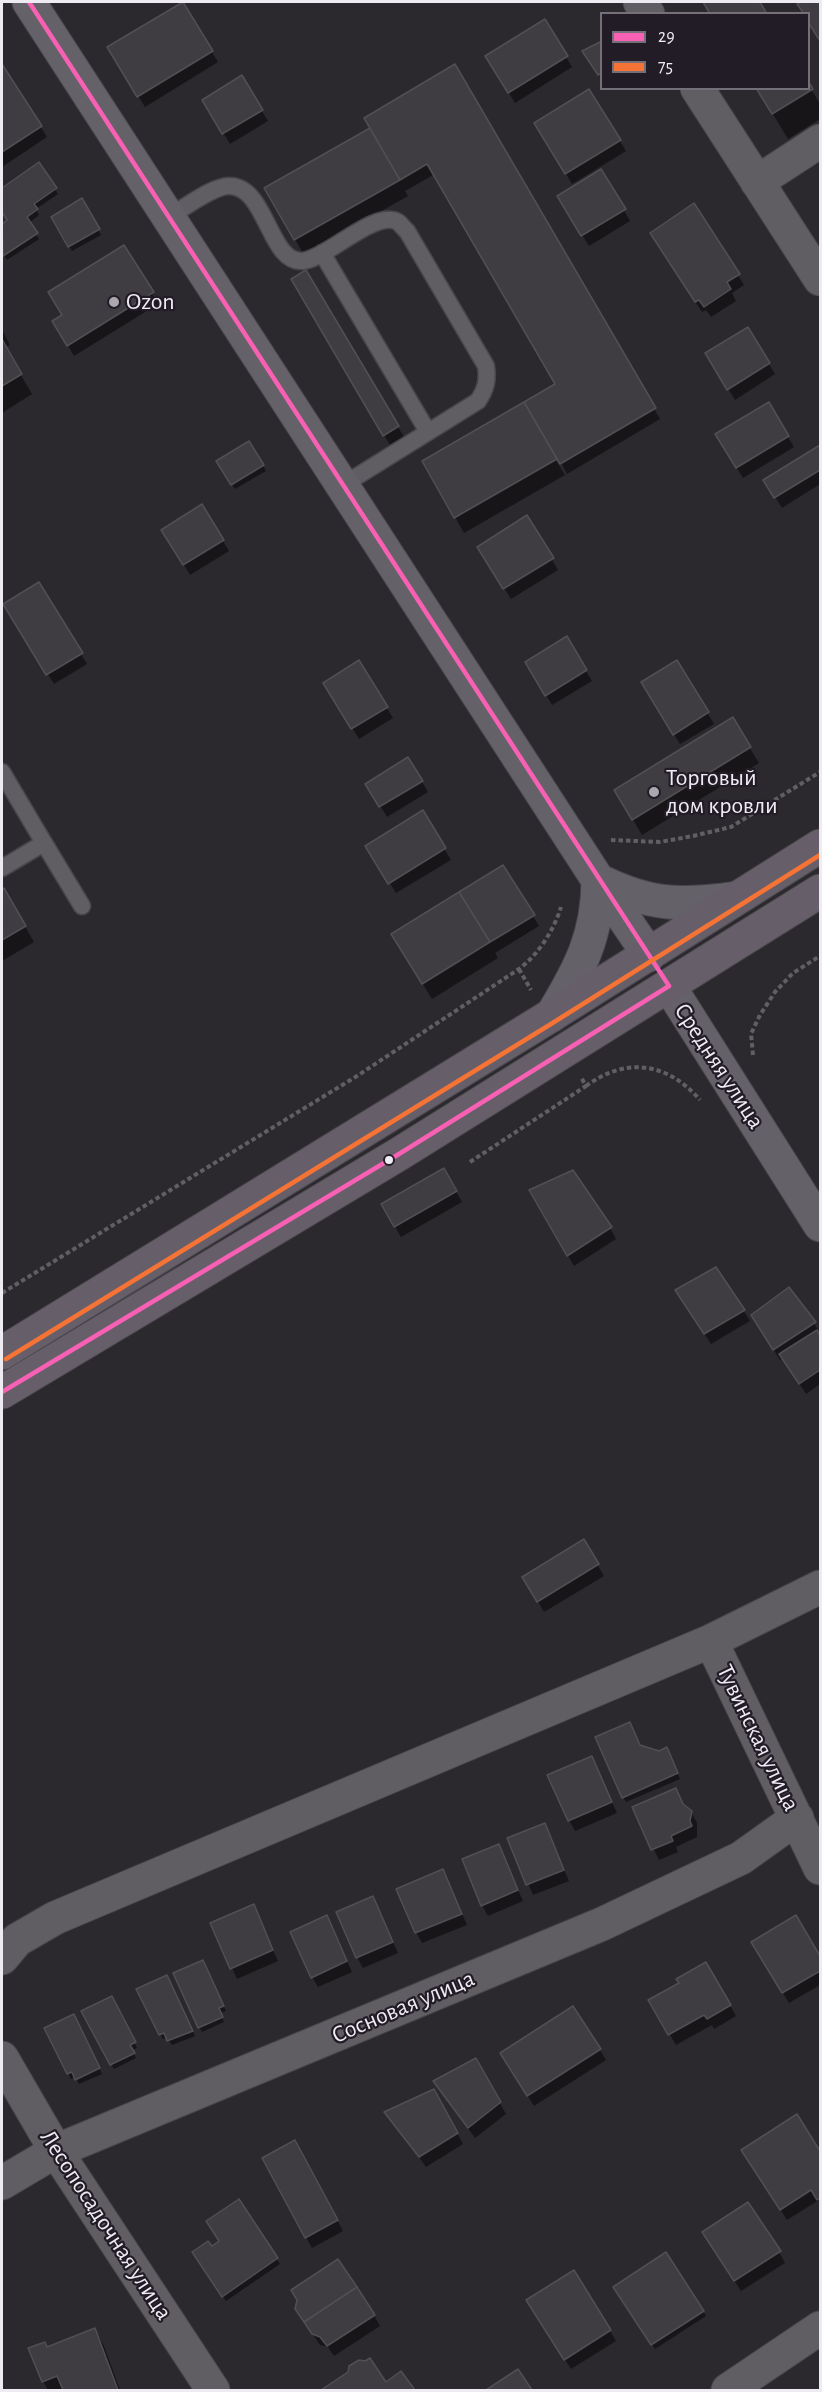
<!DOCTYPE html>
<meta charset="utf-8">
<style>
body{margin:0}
#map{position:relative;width:822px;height:2392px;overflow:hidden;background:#2b282e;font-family:"Alegreya Sans",sans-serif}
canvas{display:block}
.frame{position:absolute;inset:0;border:3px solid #efebf3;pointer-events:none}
.legend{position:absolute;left:600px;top:12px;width:210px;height:78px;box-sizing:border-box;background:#221c27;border:2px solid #746f79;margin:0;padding:8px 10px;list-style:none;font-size:18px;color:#efebf3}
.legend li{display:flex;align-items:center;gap:12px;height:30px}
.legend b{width:30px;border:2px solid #746f79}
</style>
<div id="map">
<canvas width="822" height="2392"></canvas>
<div class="frame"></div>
<ul class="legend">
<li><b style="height:8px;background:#f860b3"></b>29</li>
<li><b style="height:8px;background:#f57335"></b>75</li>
</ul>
</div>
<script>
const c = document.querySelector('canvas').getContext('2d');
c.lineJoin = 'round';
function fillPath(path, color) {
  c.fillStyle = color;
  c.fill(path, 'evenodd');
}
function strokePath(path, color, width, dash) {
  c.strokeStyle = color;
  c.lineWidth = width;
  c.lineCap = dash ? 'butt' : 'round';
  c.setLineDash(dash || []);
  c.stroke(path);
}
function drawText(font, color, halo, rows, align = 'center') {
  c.font = font + ' "Alegreya Sans",sans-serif';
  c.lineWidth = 4.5;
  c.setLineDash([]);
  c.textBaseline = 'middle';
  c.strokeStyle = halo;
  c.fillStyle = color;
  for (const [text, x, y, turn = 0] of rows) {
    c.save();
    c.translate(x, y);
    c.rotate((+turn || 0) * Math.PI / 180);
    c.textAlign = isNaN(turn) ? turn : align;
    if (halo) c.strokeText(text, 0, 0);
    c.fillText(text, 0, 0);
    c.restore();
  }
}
const shadow = new Path2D(`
 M704,2H758L766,14H711Z
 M804,2H820V39L808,20V14L800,4Z
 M182,3L218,62L145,107L109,48Z
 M544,21L572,67L515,103L487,56Z
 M2,66L47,137L2,167Z
 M455,66L660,419L567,474L557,455L554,457L565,475L464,533L424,462L557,384L435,174L405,191L408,196L304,255L266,188L372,129Z
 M241,77L268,121L230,144L204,101Z
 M808,84L820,104V119L788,139L757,88H808Z
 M589,91L626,151L572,184L536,123Z
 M39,164L58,194L36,209L39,215L29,223L39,239L7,260L2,252V226L9,221L2,211V189Z
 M601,171L630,221L589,246L559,197Z
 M81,201L101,235L72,251L53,217Z
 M658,244L738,275L744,285L732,293L736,301L711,317L706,310L702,312Z
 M124,247L158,304L74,356L54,322L63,315Z
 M306,272L404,437L390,445L293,280Z
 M748,329L775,374L735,400L707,354Z
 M2,330L10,345L5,348L32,394L2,413Z
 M768,404L794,447L743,478L717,435Z
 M249,443L266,471L235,489L218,462Z
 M820,447V484L782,508L765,481Z
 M202,507L229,551L190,575L163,530Z
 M527,518L558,570L511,599L479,547Z
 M38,584L87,664L54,684L5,604Z
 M566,638L592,681L552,705L527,663Z
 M359,662L393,718L359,739L325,683Z
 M677,662L714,724L680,744L643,683Z
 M732,719L759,763L642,835L625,806Z
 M408,759L428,792L387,817L367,784Z
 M422,812L451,860L396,893L367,846Z
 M503,867L539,926L495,953L498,958L432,999L402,950Z
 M4,890L34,942L2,961V891Z
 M444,1170L462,1202L401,1237L383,1205Z
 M531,1191L610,1228L616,1239L574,1266Z
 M683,1301L744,1311L750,1321L711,1344Z
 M814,1323L820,1334L818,1335L820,1338V1384L806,1394L783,1358L780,1360L759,1326Z
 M583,1541L604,1576L544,1612L524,1577Z
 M640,1746L669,1754L680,1779L626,1802L623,1797Z
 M591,1758L617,1813L575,1831L569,1820Z
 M684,1807L691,1812L697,1823V1837L676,1847L678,1852L659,1860L634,1808Z
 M544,1824L569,1881L533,1895L509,1839Z
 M498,1846L523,1901L488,1916L482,1905Z
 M448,1882L467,1925L422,1943L416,1932Z
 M373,1898L398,1953L363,1968L357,1957Z
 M253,1906L278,1961L237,1979L212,1924Z
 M327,1917L352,1972L318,1987L312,1977Z
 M795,1917L820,1959V1985L789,2003L753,1942Z
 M706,1964L736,2016L714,2029L712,2025L676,2045L650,2001L681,1983Z
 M205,1966L226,2011L220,2013L224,2022L202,2032L199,2027Z
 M169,1982L195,2036L172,2045L167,2038L163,2039L160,2034Z
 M111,1998L137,2048L132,2050L136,2058L114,2069L83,2011Z
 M77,2020L102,2074L79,2084L75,2076L71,2079L46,2029Z
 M600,2050L606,2060L534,2106L508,2064Z
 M475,2060L506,2114L475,2138L435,2082Z
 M434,2091L463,2144L426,2167L387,2113Z
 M796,2116L820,2154V2203L819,2200L787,2220L750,2161Z
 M294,2142L343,2231L312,2248L306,2237Z
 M238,2201L280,2264L226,2301L197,2257L221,2242Z
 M710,2243L779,2252L785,2263L741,2291Z
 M666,2254L706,2316L655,2349L615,2287Z
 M534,2311L610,2331L616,2341L571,2369Z
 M374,2315L380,2326L334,2356L328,2347L320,2345L303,2320Z
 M95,2330L104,2346L120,2390H48L43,2381L47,2349Z
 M518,2371L530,2390H488Z
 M350,2373L385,2384L401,2373L413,2390H323Z`);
const building = new Path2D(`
 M183,2L213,51L137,97L107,47Z
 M703,2H760L767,14H710Z
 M801,2H820V41L808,22V14H804L797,4Z
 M545,19L568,56L508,93L485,56Z
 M602,41V73L598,75L582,51Z
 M2,64L42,126L2,152Z
 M455,64L656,408L560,464L524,402L555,384L427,164L400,180L364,118Z
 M242,75L263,110L222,134L202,100Z
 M808,81L813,89L772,114L756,88H808Z
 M589,89L621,140L565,174L534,123Z
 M370,128L400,180L294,240L264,188Z
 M39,162L57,188L34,204L38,209L27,217L38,233L3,256L2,224L7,220L2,212V188Z
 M601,169L626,209L581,236L557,196Z
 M82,198L100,229L68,247L51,217Z
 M694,203L740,274L727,282L731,289L704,307L699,300L695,302L650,233Z
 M124,245L154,292L67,346L52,321L62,315L48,292Z
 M306,270L399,426L383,436L291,279Z
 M748,327L770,363L727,390L705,353Z
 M2,339L22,374L2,386Z
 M524,402L557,459L454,518L422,461Z
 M769,402L789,436L736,468L715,434Z
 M249,441L264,465L231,485L216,461Z
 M820,445V470L774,498L763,480Z
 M202,504L224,540L183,565L161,530Z
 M527,515L554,558L503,589L477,547Z
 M39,582L83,653L46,675L3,604Z
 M567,636L587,670L545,696L525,662Z
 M359,660L388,707L351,729L323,683Z
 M677,660L709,712L673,735L641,682Z
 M733,717L751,747L632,820L614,790Z
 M408,757L423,781L379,807L365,784Z
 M423,810L446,848L388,884L365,846Z
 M503,865L535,915L490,942L459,892Z
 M4,888L26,926L2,940V890Z
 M459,892L490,942L422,984L391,934Z
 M444,1168L457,1191L394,1227L381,1204Z
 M573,1170L612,1227L567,1256L529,1190Z
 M716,1267L745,1310L704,1334L675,1290Z
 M789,1287L816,1322L773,1350L751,1315Z
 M817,1330L820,1335V1370L799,1384L779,1354Z
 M584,1539L599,1564L537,1602L522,1577Z
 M630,1722L640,1745L659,1751L667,1747L678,1773L622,1798L595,1737Z
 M592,1756L612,1802L568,1821L547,1775Z
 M676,1788L683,1804L692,1811L690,1821L692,1826L671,1836L673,1841L651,1850L632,1807Z
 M545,1823L564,1870L526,1885L507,1838Z
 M499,1844L518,1890L481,1906L462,1859Z
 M443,1869L462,1914L415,1933L396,1889Z
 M373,1896L393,1942L356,1958L336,1912Z
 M254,1904L273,1950L230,1969L210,1923Z
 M327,1915L347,1961L311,1978L290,1932Z
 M796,1915L820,1956V1971L782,1993L751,1942Z
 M203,1960L224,2006L219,2008L223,2017L198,2028L173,1973Z
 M706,1962L731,2005L707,2019L704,2015L668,2035L648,2000L679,1983L676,1979Z
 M167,1975L193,2031L167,2041L164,2033L159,2035L136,1989Z
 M112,1996L136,2042L130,2045L135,2053L110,2065L81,2011Z
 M573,2006L601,2049L527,2096L500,2053Z
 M74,2014L100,2068L75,2080L72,2072L67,2074L44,2028Z
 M476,2058L501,2102L468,2128L433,2081Z
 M434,2089L458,2133L419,2157L384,2112Z
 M797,2114L820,2151V2198L817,2200L811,2190L780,2210L741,2150Z
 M295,2140L338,2220L305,2238L262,2158Z
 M239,2199L278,2258L222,2297L192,2252L208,2241L212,2246L219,2241L206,2221Z
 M748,2202L781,2251L734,2281L702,2232Z
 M666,2252L704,2311L651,2345L613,2287Z
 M338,2259L357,2287L304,2322L295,2309L297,2300L291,2290Z
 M574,2270L611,2330L564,2360L526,2300Z
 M357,2287L375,2315L327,2346L320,2337L312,2334L304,2322Z
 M95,2328L118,2390H63L57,2376L42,2382L28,2348L45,2342L47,2347Z
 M370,2358L386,2382L401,2371L415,2390H321L348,2372L349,2366L359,2360L365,2361Z
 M518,2369L532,2390H486Z`);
const path = new Path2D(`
 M611,840L660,842L693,836L731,827L820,772
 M519,969L531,990
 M753,1055L751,1034L760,1015L775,992L793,973L820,956
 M586,1086C627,1056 668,1063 700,1100
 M470,1162L586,1086L581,1077
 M2,1293L357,1076L519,969C538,955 554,930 561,907`);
const lane = new Path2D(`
 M169,217C184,208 214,185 230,186C267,187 269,264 303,261C328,258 375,209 398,222C401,224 404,229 407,231L486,366C488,380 486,389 478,401L343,485
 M322,253L428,432
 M2,772L44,843L2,868
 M44,843L82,906`);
const street = new Path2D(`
 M640,2L648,14
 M697,88L820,279
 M757,182L820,141
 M711,1641L820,1868
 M2,1958L17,1940L55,1918L711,1641L820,1587
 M2,2058L56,2151L213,2390
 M2,2183L56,2151L602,1924L741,1858L797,1818
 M728,2390L820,2328`);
const secondary = new Path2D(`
 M29,2L598,880L649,955
 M598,880C650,906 681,906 737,898
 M669,986L820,1225
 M552,1015C580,969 598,935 598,880`);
const highway = new Path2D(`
 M2,1353L547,1018L820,846
 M2,1392L399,1154L820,891`);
const bus1 = new Path2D(`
 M2,1392L399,1154L669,986L29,2`);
const bus2 = new Path2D(`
 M6,1359L551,1024L820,855`);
const markers = [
 [114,302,6,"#aaa7ae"],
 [654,792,6,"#aaa7ae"],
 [389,1160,5,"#efebf3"]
];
const poiNames = [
 ["Ozon",126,302],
 ["Торговый",666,778],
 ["дом кровли",666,806]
];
const streetNames = [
 ["Средняя улица",719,1066,57],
 ["Тувинская улица",758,1738,64],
 ["Сосновая улица",403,2007,-23],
 ["Лесопосадочная улица",106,2225,57]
];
fillPath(shadow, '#0007');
fillPath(building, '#403d42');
strokePath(building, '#524f54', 1.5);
strokePath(lane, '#48454a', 19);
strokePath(street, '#48454a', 35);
strokePath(secondary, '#48454a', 35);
strokePath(highway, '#48454a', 35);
strokePath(path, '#625f64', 4, [4.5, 3]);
strokePath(lane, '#605e62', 16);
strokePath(street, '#605e62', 33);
strokePath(secondary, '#656168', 33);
strokePath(highway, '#665f6a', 33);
strokePath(bus1, '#f860b3', 4.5);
strokePath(bus2, '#f57335', 4.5);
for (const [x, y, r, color] of markers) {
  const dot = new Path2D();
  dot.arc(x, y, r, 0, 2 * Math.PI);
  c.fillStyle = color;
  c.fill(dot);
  strokePath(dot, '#221c27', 2);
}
drawText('24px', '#efebf3', '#221c27', poiNames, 'left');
drawText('24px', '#efebf3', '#221c27', streetNames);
</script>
